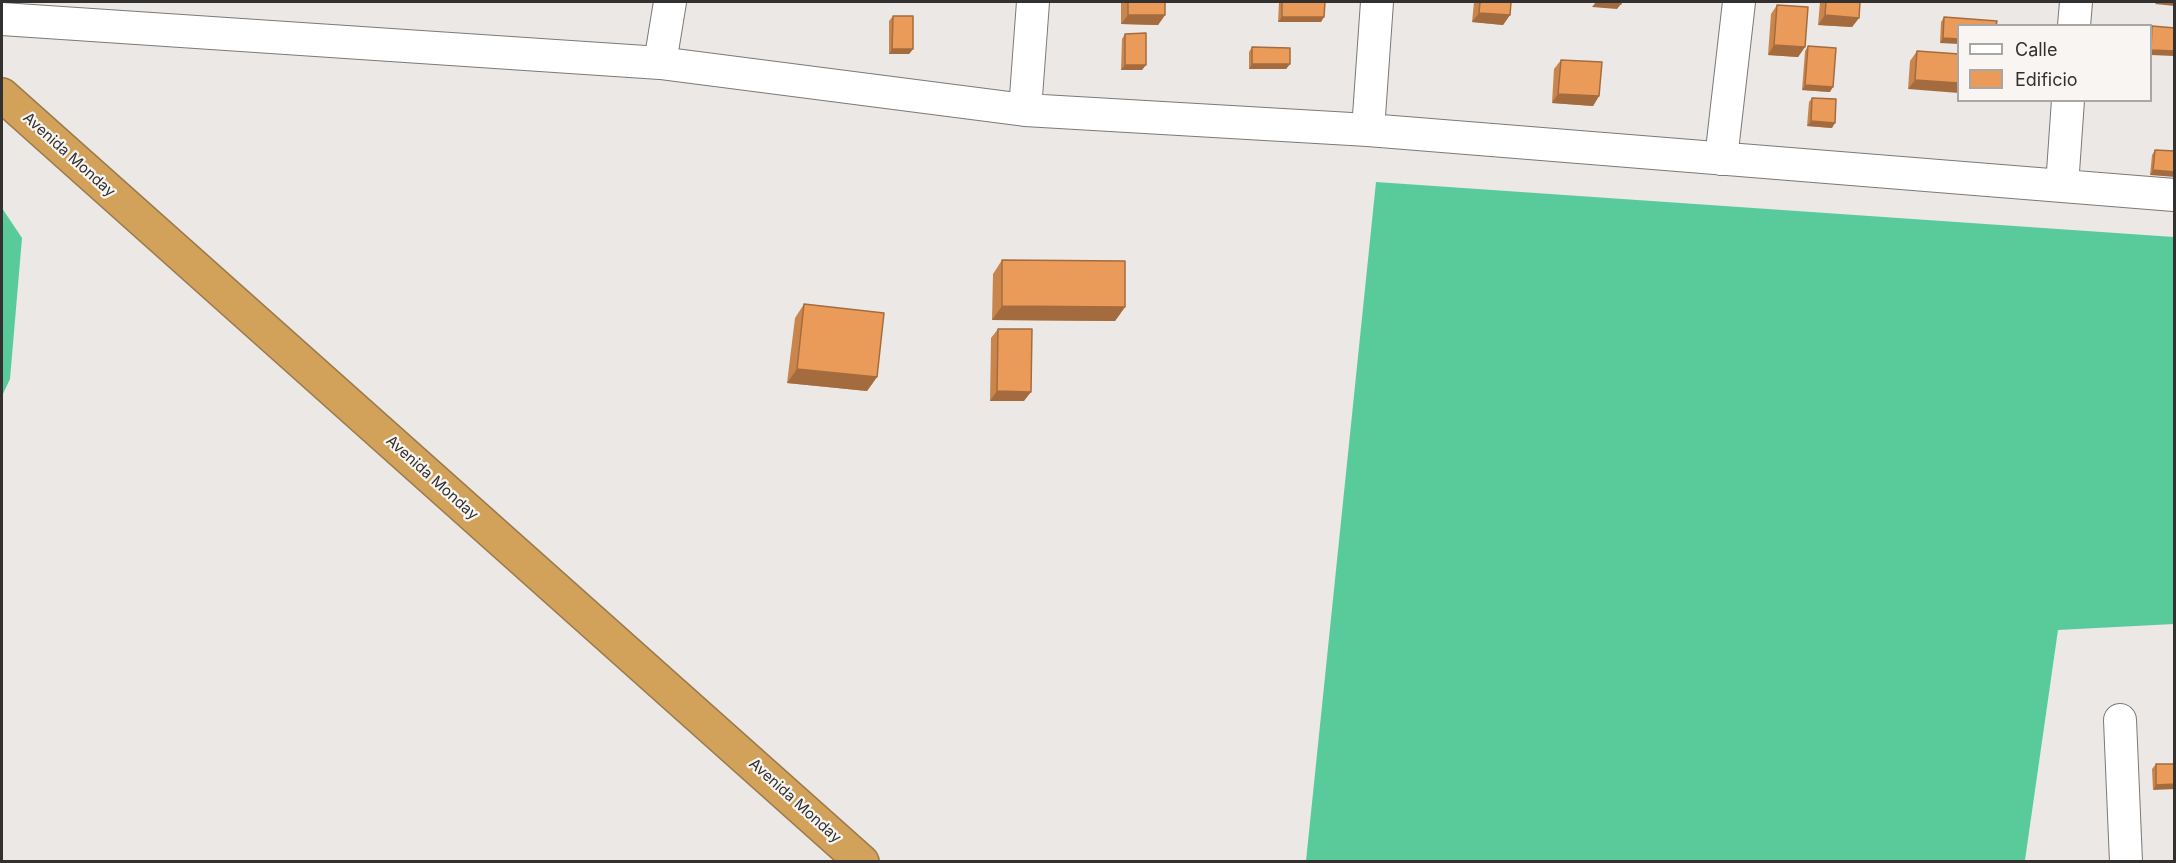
<!DOCTYPE html>
<style>
body{margin:0}
#map{position:relative;width:2176px;height:863px;overflow:hidden;background:#ebe8e5;font-family:Inter,sans-serif}
canvas{display:block}
.frame{position:absolute;inset:0;border:3px solid #323130;pointer-events:none}
.legend{position:absolute;left:1957px;top:24px;width:195px;height:78px;box-sizing:border-box;background:#f8f5f2;border:2px solid #a9a7a4;margin:0;padding:8px 10px;list-style:none;font-size:18px;color:#323130}
.legend li{display:flex;align-items:center;gap:12px;height:30px}
.legend b{width:30px;border:2px solid #a9a7a4}
</style>
<div id="map">
<canvas width="2176" height="863"></canvas>
<div class="frame"></div>
<ul class="legend">
<li><b style="height:8px;background:#fff"></b>Calle</li>
<li><b style="height:16px;background:#eb9b59"></b>Edificio</li>
</ul>
</div>
<script>
const c = document.querySelector('canvas').getContext('2d');
c.lineJoin = 'round';
function fillPath(path, color) {
  c.fillStyle = color;
  c.fill(path, 'evenodd');
}
function strokePath(path, color, width, dash) {
  c.strokeStyle = color;
  c.lineWidth = width;
  c.lineCap = dash ? 'butt' : 'round';
  c.setLineDash(dash || []);
  c.stroke(path);
}
function drawText(font, color, halo, rows, align = 'center') {
  c.font = font + ' Inter,sans-serif';
  c.lineWidth = 4.5;
  c.setLineDash([]);
  c.textBaseline = 'middle';
  c.strokeStyle = halo;
  c.fillStyle = color;
  for (const [text, x, y, turn = 0] of rows) {
    c.save();
    c.translate(x, y);
    c.rotate((+turn || 0) * Math.PI / 180);
    c.textAlign = isNaN(turn) ? turn : align;
    if (halo) c.strokeText(text, 0, 0);
    c.fillText(text, 0, 0);
    c.restore();
  }
}
const forest = new Path2D(`
 M1376,182L2174,237V624L2058,630L2025,860L1306,861Z
 M2,208L22,238L10,379L2,396Z`);
const minor = new Path2D(`
 M2,19L660,63L1025,110L1368,130L2174,195
 M2074,26L2076,2
 M660,63L670,2
 M1025,110L1033,2
 M1368,130L1377,2
 M1721,159L1739,2
 M2062,186L2068,100
 M2120,720L2126,862`);
const highway = new Path2D(`
 M2,95L862,862`);
const wall = new Path2D(`
 M1121,2H1165V15L1158,25L1121,24Z
 M1279,2H1325L1321,22H1278Z
 M1474,2H1511L1510,15L1503,25L1472,22Z
 M1820,2H1860L1859,18L1852,27L1818,25Z
 M1777,5L1805,47L1798,57L1768,55L1771,14Z
 M893,16L913,49L909,54H889V21Z
 M1944,17L1997,21L1940,43L1941,22Z
 M1125,34L1142,70H1121L1122,39Z
 M1808,46L1830,92L1802,90L1805,51Z
 M1252,47L1290,64L1286,69H1249V52Z
 M1917,51L1959,54L1908,89L1910,61Z
 M1561,60L1599,96L1593,106L1552,103L1554,69Z
 M1812,98L1832,128L1807,126L1809,102Z
 M2155,150L2175,151L2150,175L2152,155Z
 M1002,260L1125,307L1115,321L992,320L993,274Z
 M804,304L877,377L867,391L787,383L795,318Z
 M998,329L1024,401H990L991,338Z
 M2156,764H2175L2153,790L2152,769Z`);
const shadedWall = new Path2D(`
 M1596,2L1621,4L1617,9L1592,7Z
 M2157,2H2175V6L2155,4Z
 M1479,13L1510,15L1503,25L1472,22Z
 M1128,15H1165L1158,25L1121,24Z
 M1825,15L1859,18L1852,27L1818,25Z
 M1282,17H1324L1321,22H1278Z
 M1943,38L1959,39V44L1940,43Z
 M1774,45L1805,47L1798,57L1768,55Z
 M892,49H913L909,54H889Z
 M2151,50L2175,51V55L2174,56L2151,55Z
 M1252,64H1290L1286,69H1249Z
 M1125,65H1146L1142,70H1121Z
 M1915,80L1959,83V93L1908,89Z
 M1805,85L1833,87L1830,92L1802,90Z
 M1558,94L1599,96L1593,106L1552,103Z
 M1811,121L1835,123L1832,128L1807,126Z
 M2153,170L2175,172V177L2150,175Z
 M1002,306L1125,307L1115,321L992,320Z
 M797,369L877,377L867,391L787,383Z
 M997,391L1031,392L1024,401H990Z
 M2175,784V789L2153,790L2156,785Z`);
const building = new Path2D(`
 M1128,2H1165V15H1128Z
 M1282,2H1325L1324,17H1282Z
 M1480,2H1511L1510,15L1479,13Z
 M1596,2H1621V4Z
 M1826,2H1860L1859,18L1825,15Z
 M1777,5L1808,7L1805,47L1774,45Z
 M893,16H913V49H892Z
 M1944,17L1997,21L1996,26H1959V39L1943,38Z
 M2152,26L2175,28V51L2151,50Z
 M1146,33V65H1125V34Z
 M1808,46L1836,48L1833,87L1805,85Z
 M1252,47L1290,48V64H1252Z
 M1917,51L1959,54V83L1915,80Z
 M1561,60L1602,62L1599,96L1558,94Z
 M1812,98L1836,99L1835,123L1811,121Z
 M2155,150L2175,151V172L2153,170Z
 M1002,260L1125,261V307L1002,306Z
 M804,304L884,313L877,377L797,369Z
 M998,329H1032L1031,392L997,391Z
 M2156,764H2175V784L2156,785Z`);
const streetNames = [
 ["Avenida Monday",69,155,42],
 ["Avenida Monday",432,478,42],
 ["Avenida Monday",795,801,42]
];
fillPath(forest, '#59cb9b');
strokePath(minor, '#7c7977', 34);
strokePath(highway, '#9b7a4b', 36);
strokePath(minor, '#fff', 32);
strokePath(highway, '#d3a25a', 33);
fillPath(wall, '#ca854d');
fillPath(shadedWall, '#a46c3e');
fillPath(building, '#eb9b59');
strokePath(building, '#a46c3e', 1.5);
drawText('15px', '#323130', '#f8f5f2', streetNames);
</script>
